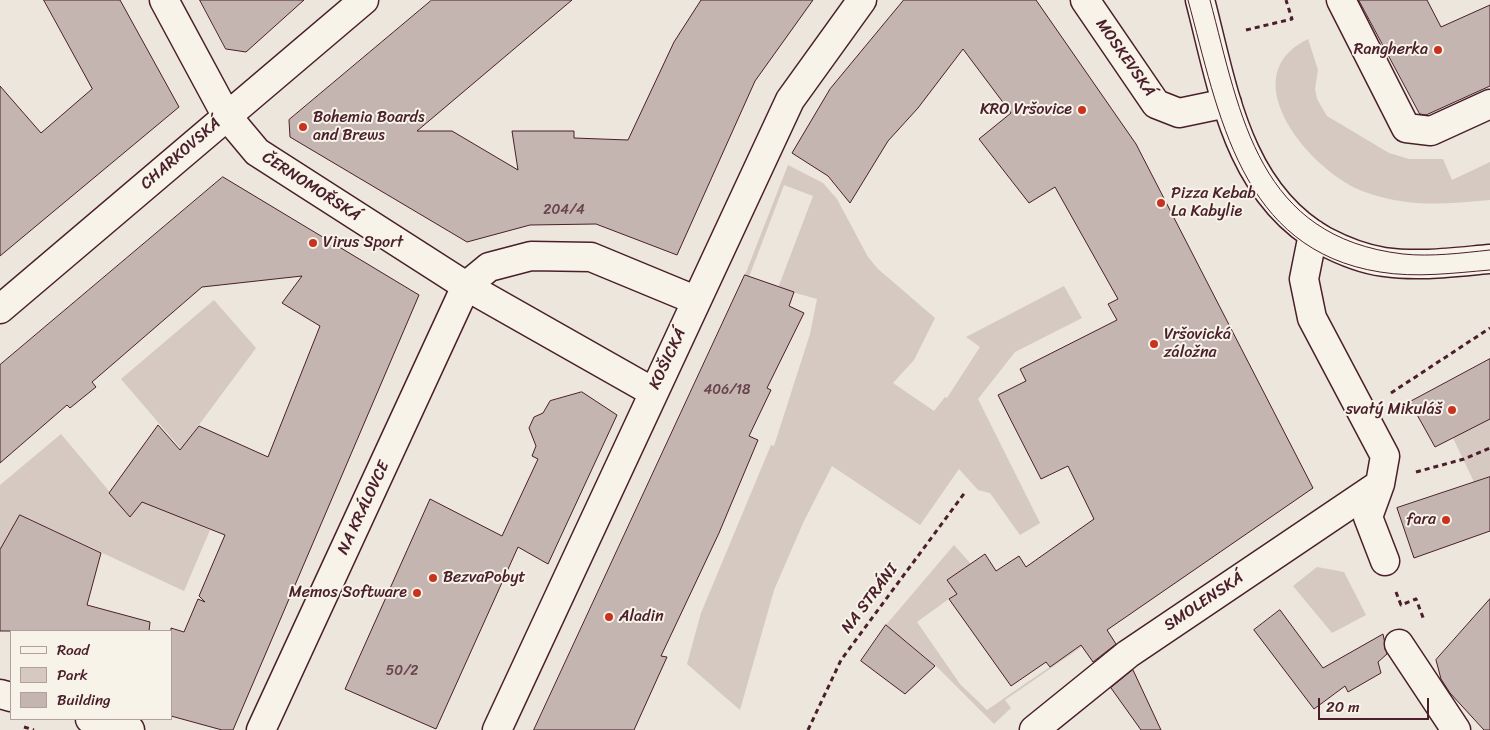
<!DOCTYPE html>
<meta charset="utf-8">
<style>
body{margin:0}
#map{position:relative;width:1490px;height:730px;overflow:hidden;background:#ece6dd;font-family:Sriracha,sans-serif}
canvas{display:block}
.legend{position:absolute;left:10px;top:630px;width:162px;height:90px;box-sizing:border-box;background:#f7f3e8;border:1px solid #b29e9c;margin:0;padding:6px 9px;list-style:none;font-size:15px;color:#4a1f2b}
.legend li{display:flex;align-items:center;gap:10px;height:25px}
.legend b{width:25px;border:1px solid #b29e9c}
.scale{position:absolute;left:1318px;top:698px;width:111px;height:22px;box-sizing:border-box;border:2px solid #4a1f2b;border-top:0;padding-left:6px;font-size:15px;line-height:18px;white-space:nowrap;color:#4a1f2b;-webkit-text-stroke:4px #f7f3e8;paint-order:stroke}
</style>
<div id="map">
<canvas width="1490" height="730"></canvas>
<ul class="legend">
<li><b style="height:6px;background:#f7f3e8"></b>Road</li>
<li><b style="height:14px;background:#d5c9c2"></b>Park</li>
<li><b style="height:14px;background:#c4b5b0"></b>Building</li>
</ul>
<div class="scale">20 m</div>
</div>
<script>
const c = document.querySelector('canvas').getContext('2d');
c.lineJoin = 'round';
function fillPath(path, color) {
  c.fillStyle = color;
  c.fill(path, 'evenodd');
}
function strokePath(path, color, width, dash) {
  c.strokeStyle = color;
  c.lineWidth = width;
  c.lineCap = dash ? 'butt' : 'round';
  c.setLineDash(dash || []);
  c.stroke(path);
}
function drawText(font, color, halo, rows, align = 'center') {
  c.font = font + ' Sriracha,sans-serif';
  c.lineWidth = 4;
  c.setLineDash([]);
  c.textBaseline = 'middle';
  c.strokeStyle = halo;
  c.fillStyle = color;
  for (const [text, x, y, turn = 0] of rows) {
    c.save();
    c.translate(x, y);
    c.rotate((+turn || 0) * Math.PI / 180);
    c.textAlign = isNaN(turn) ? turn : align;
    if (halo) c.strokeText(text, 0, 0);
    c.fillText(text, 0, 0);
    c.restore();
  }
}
const green = new Path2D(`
 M1308,39L1318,70L1315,89L1317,99L1327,116L1389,153L1409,159H1443L1452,180L1490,162V200C1445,204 1409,208 1365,192C1313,174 1229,77 1308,39Z
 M788,165L823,183L837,199L868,257L878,269L935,318L914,360L893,383L934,411L945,397L947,398L980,347L966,337L1064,286L1082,318L1015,352L978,399L1040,523L1020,535L990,493L978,490L959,469L920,525L832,466L804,521L774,590L740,710L687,664L701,613L771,445L774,446L810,334L817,299L778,288L813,196L784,185L749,277L745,275Z
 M214,300L256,348L181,449L121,379Z
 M1490,418V476L1474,482L1453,438Z
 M61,434L130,516L142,500L210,530L184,591L21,515L0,552V485Z
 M954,545L971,564L947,580L957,593L917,622L960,684L987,710L1121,618L1122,619L1005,700L1011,708L994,724L936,666L886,625Z
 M1317,567L1344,572L1366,615L1332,633L1293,586Z`);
const building = new Path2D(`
 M44,0H120L179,107L0,256V86L41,133L92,89Z
 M200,0H304L246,52L226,49Z
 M432,0H572L417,131H452L518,170L512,131H574V138L628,140L674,42L701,0H813L755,81L677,255L596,224L530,225L467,242L290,137L289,120Z
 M904,0H1036L1136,144L1313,488L1107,630L1116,644L1093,662L1081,645L1050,667L1046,662L1011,686L949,599L957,594L947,580L985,554L996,571L1019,556L1026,567L1094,519L1068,466L1041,479L998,395L1026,381L1020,369L1117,320L1108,304L1118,299L1055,187L1029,203L979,139L1011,113L963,49L918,108L888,141L850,203L828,176L792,153L830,89Z
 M1359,0H1427L1441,27L1490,5V86L1426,115L1420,114Z
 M223,177L419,295L233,730H222L171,716V628L184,632L198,599L205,602L199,596L225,535L142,502L130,517L109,493L158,425L180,450L199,426L268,457L320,326L282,303L302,276L202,287L92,382L96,387L70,408L67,405L0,463V365Z
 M745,275L794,292L789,306L804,313L767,388L771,390L749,436L758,440L719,533L661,656L667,657L634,730H534Z
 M1490,359V419L1435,447L1410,402Z
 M582,392L617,415L548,564L518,547L436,729L345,689L430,499L502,536L538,459L532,456L536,446L529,428L534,417L543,413L550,401Z
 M1490,477V531L1414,558L1397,508Z
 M20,515L101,553L87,605L150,622L149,631H0V550Z
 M1490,599V730H1484L1450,693L1441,679L1436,660Z
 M1280,610L1323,668L1383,634L1387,654L1378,662L1381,673L1348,692L1345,686L1314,709L1254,630Z
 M886,625L935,666L905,694L861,661Z
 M1133,670L1161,730H1141L1111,688Z`);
const path = new Path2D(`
 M1246,30L1292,19L1286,0
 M1391,393L1490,328
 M1416,472L1464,459L1490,448
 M1396,592L1401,605L1416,599L1424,620
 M24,727L34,730
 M808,730L841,660L966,491`);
const minor = new Path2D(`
 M164,0L226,115L257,152L466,286L653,392
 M1085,0L1156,104L1179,113L1227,103
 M1200,0C1223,88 1237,192 1324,241C1343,251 1363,259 1384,262C1419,267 1455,262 1490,259
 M1341,0L1406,128L1431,131L1490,104
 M1313,234L1304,279L1312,318L1385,456L1380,484L1368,517L1385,561
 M0,309L364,0
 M1399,644L1456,730
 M0,694L11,697
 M90,719L130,730
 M261,730L466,286L489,267L531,256L591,257L695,300
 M497,730L790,100L862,0
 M1034,730L1128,654L1380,484`);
const tram = new Path2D(`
 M1188,0C1219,114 1240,250 1380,272C1416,278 1454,273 1490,270
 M1210,0C1241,117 1258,237 1403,254C1431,257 1462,253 1490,250`);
const markers = [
 [1438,50,5,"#c8321e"],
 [1082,110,5,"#c8321e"],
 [303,127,5,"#c8321e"],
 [1161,203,5,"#c8321e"],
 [313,243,5,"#c8321e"],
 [1154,344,5,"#c8321e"],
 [1452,410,5,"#c8321e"],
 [1446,520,5,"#c8321e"],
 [433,578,5,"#c8321e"],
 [417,593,5,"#c8321e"],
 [609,617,5,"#c8321e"]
];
const numberNames = [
 ["204/4",564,210],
 ["406/18",727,390],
 ["50/2",402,671]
];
const poiNames = [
 ["Rangherka",1428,50,"right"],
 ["KRO Vršovice",1072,110,"right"],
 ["Bohemia Boards",313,118],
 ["and Brews",313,136],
 ["Pizza Kebab",1171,194],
 ["La Kabylie",1171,212],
 ["Virus Sport",323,243],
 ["Vršovická",1164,335],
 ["záložna",1164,353],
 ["svatý Mikuláš",1442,410,"right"],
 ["fara",1436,520,"right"],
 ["BezvaPobyt",443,578],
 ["Memos Software",407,593,"right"],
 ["Aladin",619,617]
];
const streetNames = [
 ["MOSKEVSKÁ",1125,58,55],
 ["CHARKOVSKÁ",181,154,-41],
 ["ČERNOMOŘSKÁ",311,187,33],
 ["KOŠICKÁ",668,359,-65],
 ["NA KRÁLOVCE",364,508,-65],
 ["NA STRÁNI",870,599,-53],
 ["SMOLENSKÁ",1204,602,-34]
];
fillPath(green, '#d5c9c2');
fillPath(building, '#c4b5b0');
strokePath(building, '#4a1f2b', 1);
strokePath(minor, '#4a1f2b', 31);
strokePath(path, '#4a1f2b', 3, [5, 4]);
strokePath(minor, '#f7f3e8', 28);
strokePath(tram, '#4a1f2b', 1);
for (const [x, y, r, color] of markers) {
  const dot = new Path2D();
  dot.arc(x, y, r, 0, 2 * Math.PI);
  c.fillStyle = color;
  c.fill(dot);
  strokePath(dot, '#f7f3e8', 2);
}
drawText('14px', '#68444c', null, numberNames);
drawText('16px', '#4a1f2b', '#f7f3e8', poiNames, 'left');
drawText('16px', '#4a1f2b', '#f7f3e8', streetNames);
</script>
